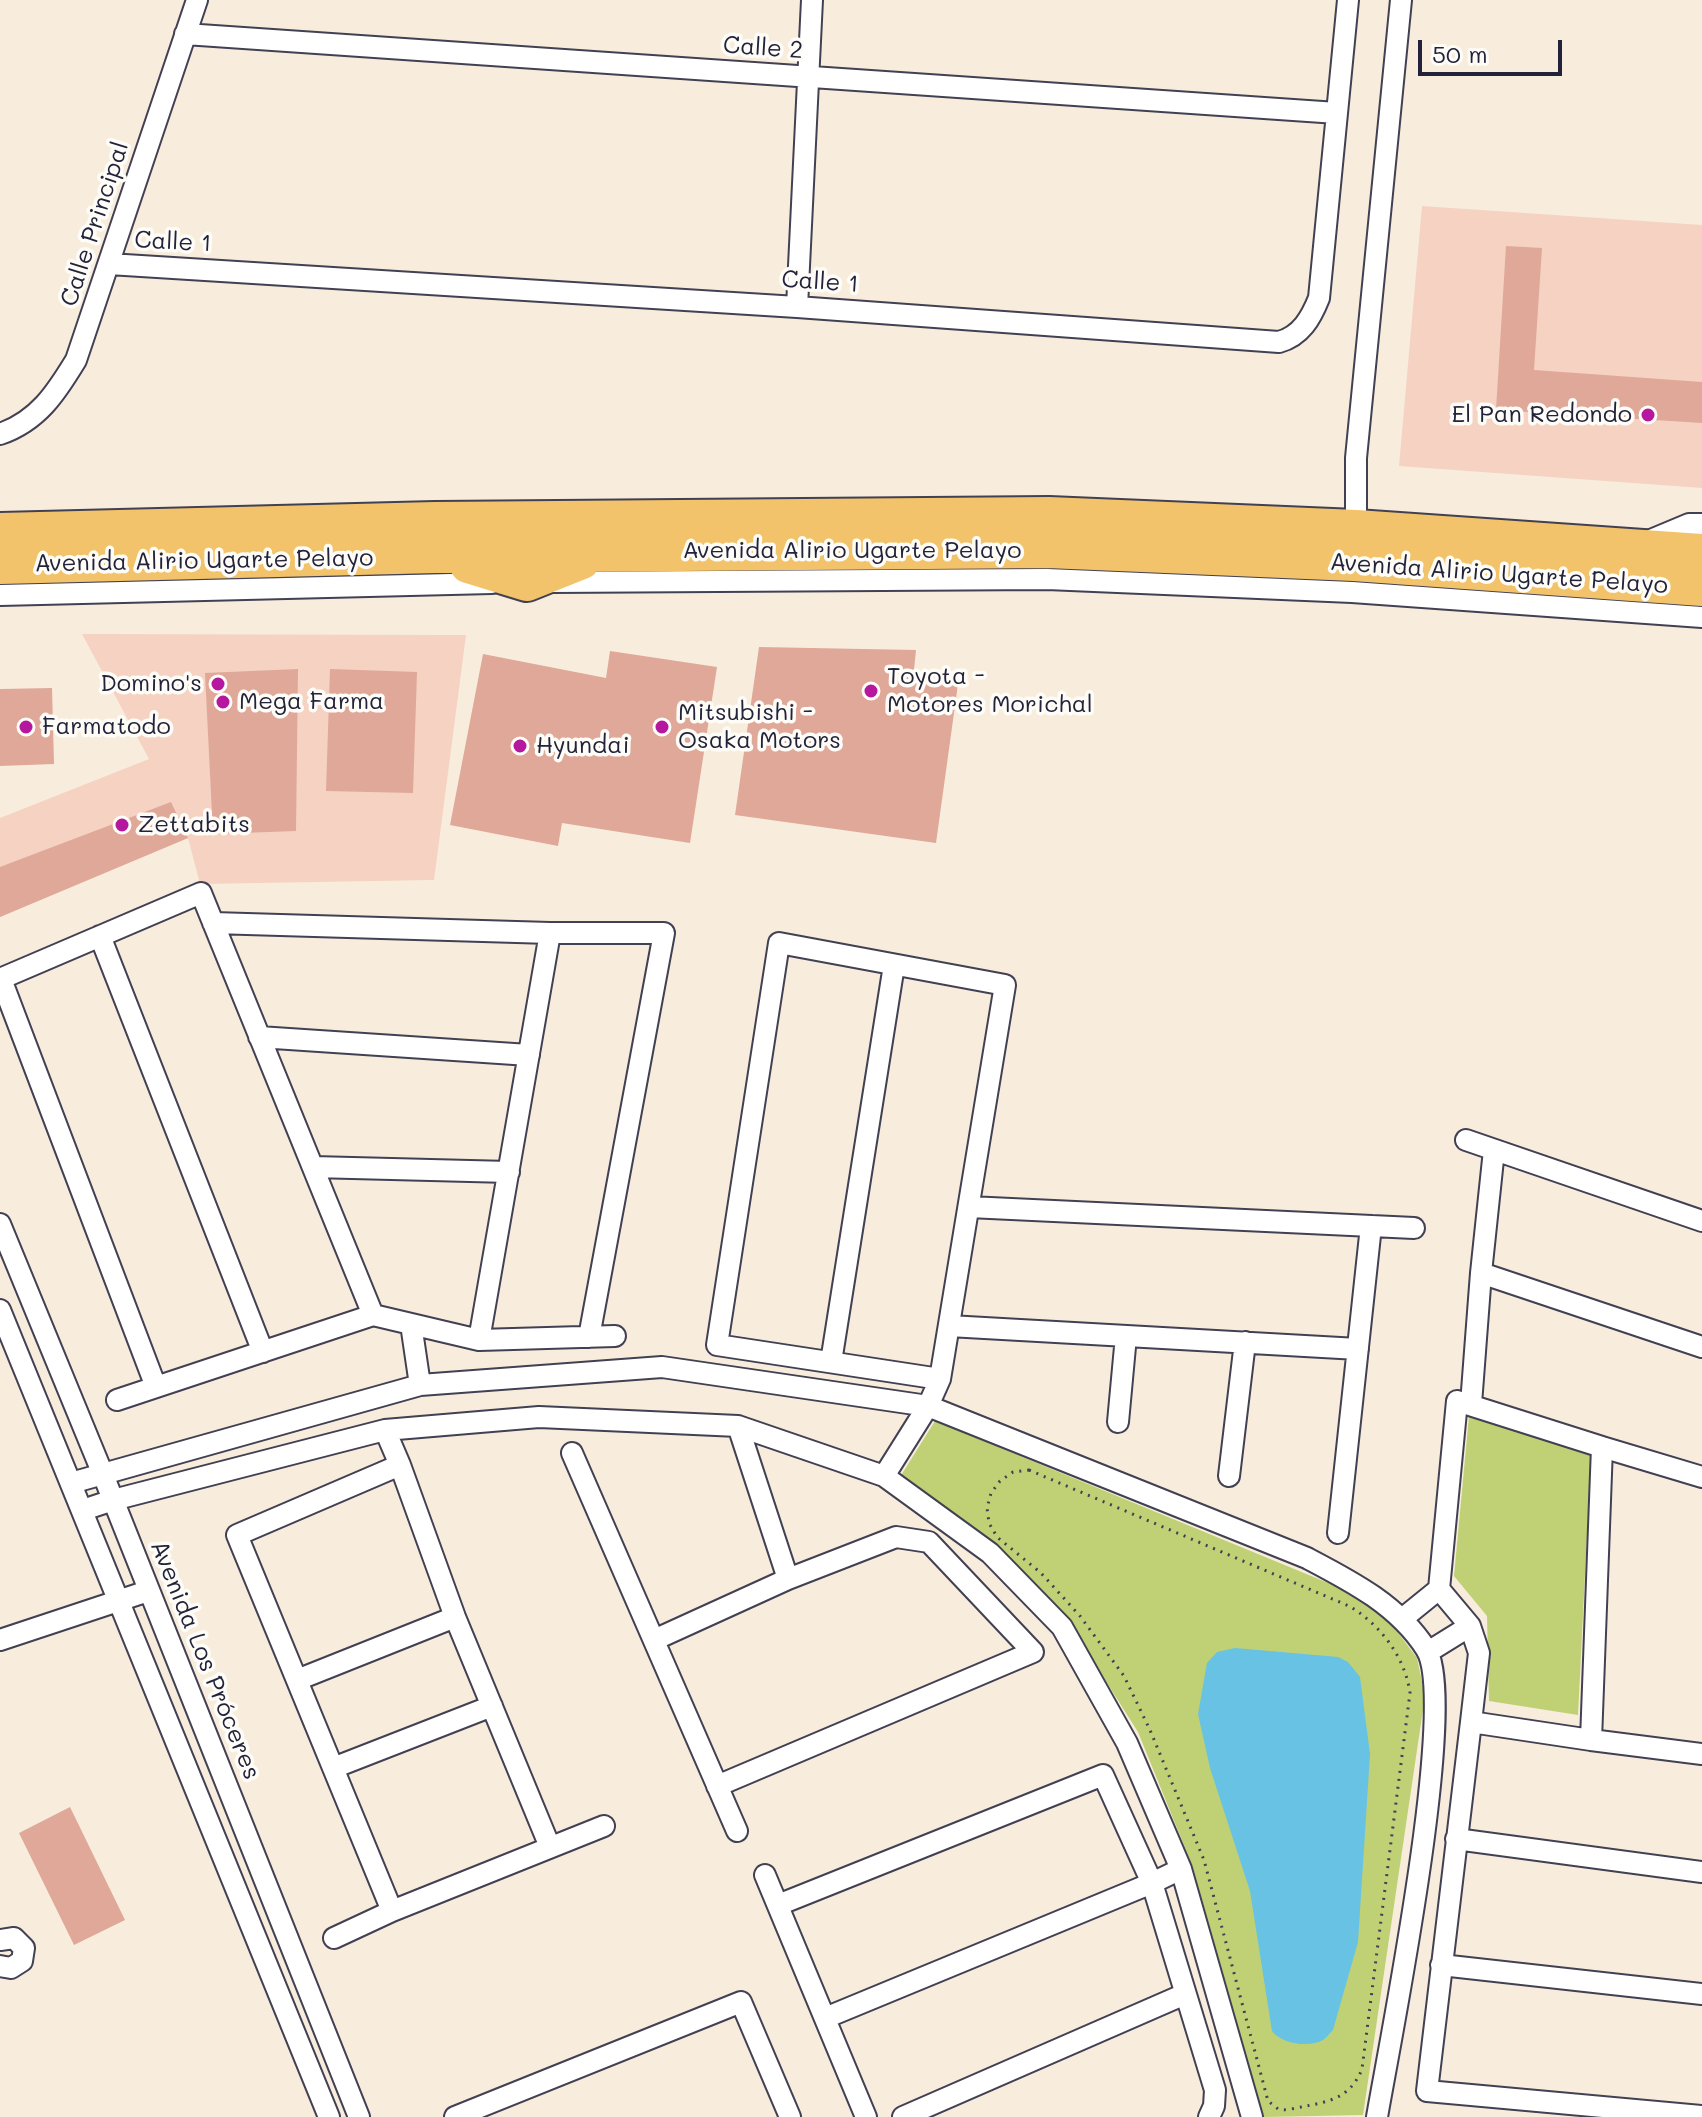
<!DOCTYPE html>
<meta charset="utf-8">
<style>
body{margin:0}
#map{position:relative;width:1702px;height:2117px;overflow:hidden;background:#f8eddd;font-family:Mali,sans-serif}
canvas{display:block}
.scale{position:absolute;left:1418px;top:40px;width:144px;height:36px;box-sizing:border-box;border:4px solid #22223b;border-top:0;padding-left:10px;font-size:24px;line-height:28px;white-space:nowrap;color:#22223b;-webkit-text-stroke:6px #fdfcf7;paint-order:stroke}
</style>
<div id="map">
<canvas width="1702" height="2117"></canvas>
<div class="scale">50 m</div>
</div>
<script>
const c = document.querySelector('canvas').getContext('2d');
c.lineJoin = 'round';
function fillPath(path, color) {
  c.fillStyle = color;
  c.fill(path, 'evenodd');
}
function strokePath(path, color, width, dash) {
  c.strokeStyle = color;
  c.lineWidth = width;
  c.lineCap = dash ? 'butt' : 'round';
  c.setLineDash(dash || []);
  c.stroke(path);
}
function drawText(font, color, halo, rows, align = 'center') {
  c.font = font + ' Mali,sans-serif';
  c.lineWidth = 7;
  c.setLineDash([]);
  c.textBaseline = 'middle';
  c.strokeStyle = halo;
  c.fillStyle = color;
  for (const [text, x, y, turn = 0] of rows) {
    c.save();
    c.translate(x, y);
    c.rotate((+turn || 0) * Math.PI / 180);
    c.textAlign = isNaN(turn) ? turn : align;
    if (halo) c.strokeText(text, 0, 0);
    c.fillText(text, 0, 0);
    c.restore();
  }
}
const built = new Path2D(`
 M1422,206L1702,225V488L1399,466Z
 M82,634L466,635L434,880L200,884L188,838L0,917V818L149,759Z`);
const green = new Path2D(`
 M1469,1416L1591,1453L1578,1715L1489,1701L1487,1616L1454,1576Z
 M935,1421L1355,1594L1393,1626L1417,1658L1425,1696L1363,2115L1264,2117L1192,1865L1138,1732L1069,1623L1005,1553L900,1477Z`);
const water = new Path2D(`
 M1235,1648L1338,1657L1348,1662L1360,1677L1370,1754L1358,1942L1333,2030C1331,2032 1325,2039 1323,2040C1310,2048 1281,2044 1272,2031L1250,1891L1210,1768L1198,1714L1207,1663L1217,1652Z`);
const building = new Path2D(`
 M1506,246L1542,248L1534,370L1702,382V423L1496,410Z
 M759,647L916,650L913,680L958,684L936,843L735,815Z
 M610,651L717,667L690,843L562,823L558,846L450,825L483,654L606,678Z
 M298,669L296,831L213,834L205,673Z
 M330,669L417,672L413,793L326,791Z
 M52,688L54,764L0,766V689Z
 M171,802L188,838L0,917V867Z
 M70,1807L125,1920L74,1945L19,1833Z`);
const path = new Path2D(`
 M1029,1470L1349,1606C1380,1624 1405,1657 1410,1693L1362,2069C1348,2104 1320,2102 1287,2110L1278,2109L1268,2101L1204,1860L1150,1730L1124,1676L1080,1616L1041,1573L997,1537L989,1523L987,1508L991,1493L1000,1481L1013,1472Z`);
const street = new Path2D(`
 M185,34L1337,113
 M109,264L797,307L1279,342C1301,336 1311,318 1319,298L1348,0
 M797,307L812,0
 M0,434C38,421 56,393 76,360L197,0
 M1356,528V458L1401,0
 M1646,542L1689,524H1702
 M552,582L1047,579L1352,592L1702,617
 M0,595L492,583
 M213,923L550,933H664L589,1337
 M100,936L263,1352
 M0,979L201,893L373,1315
 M1,979L156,1387
 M259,1037L529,1055
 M1466,1140L1702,1221
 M313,1167L509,1172
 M969,1207L1414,1228
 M0,1224L102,1472L359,2117
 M1481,1273L1702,1347
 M0,1310L329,2117
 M411,1324L420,1385
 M949,1326L1358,1349
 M479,1340L550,933
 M831,1362L894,965
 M117,1400L373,1315L479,1340L615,1336
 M1471,1404L1481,1273L1494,1150
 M1118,1422L1126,1336
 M738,1426L788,1579
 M385,1430L400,1465L455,1617L550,1847
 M1602,1447L1702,1477
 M572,1453L737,1831
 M884,1476L928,1406L940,1379L1005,985L779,943L717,1345L940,1379
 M1229,1476L1245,1342
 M71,1483L420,1385L662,1367L928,1406L1307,1558C1351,1581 1398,1605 1426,1649C1459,1701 1390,2041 1377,2117
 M83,1510L113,1500L385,1430L539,1417L738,1426L884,1476L990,1553L1062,1627L1127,1743L1181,1869L1252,2117
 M1338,1533L1371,1226
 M1439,1589L1470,1626
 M1402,1619L1439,1589L1457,1401L1602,1447L1591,1740L1471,1722L1479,1653L1470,1626L1428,1652
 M0,1640L148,1591
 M654,1640L788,1579L896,1537L929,1542L1033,1652L717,1786
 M297,1680L455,1617
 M1471,1722L1427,2091L1702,2116
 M1591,1740L1702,1754
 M333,1768L492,1706
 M1456,1839L1702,1872
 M765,1875L866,2117
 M778,1905L1103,1775L1152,1883L1215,2090L1214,2106L1209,2117
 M392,1911L237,1535L400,1465
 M334,1938L392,1911L604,1826
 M0,1940L14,1938L24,1948L22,1961L11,1968L0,1966
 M1441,1965L1702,1994
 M825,2018L1152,1883L1181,1869
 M455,2117L741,2002L790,2117
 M903,2117L1185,1994`);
const highway = new Path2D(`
 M0,531L435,520L1049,515L1356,528L1702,552
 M468,565L527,583L582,561
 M0,566L436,555L1048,550L1354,563L1702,588`);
const markers = [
 [1648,415,8,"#b5179e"],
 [218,684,8,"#b5179e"],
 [871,691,8,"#b5179e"],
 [223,702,8,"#b5179e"],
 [26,727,8,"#b5179e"],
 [662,727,8,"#b5179e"],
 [520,746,8,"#b5179e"],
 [122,825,8,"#b5179e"]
];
const streetNames = [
 ["Calle 2",763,48,4],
 ["Calle Principal",95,224,-72],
 ["Calle 1",173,242,3],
 ["Calle 1",820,282,4],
 ["Avenida Alirio Ugarte Pelayo",852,551],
 ["Avenida Alirio Ugarte Pelayo",204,561,-1],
 ["Avenida Alirio Ugarte Pelayo",1499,574,4],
 ["Avenida Los Próceres",205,1660,68]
];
const poiNames = [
 ["El Pan Redondo",1632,415,"right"],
 ["Toyota -",887,677],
 ["Motores Morichal",887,705],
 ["Domino's",202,684,"right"],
 ["Mega Farma",239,702],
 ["Mitsubishi -",678,713],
 ["Osaka Motors",678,741],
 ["Farmatodo",42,727],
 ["Hyundai",536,746],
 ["Zettabits",138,825]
];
fillPath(built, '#f5d2c2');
fillPath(green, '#bfd174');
fillPath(water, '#67c2e4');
fillPath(building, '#dfa899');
strokePath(street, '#424053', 24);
strokePath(highway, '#424053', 40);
strokePath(path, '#424053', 3, [2, 6]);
strokePath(street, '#fff', 20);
strokePath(highway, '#f2c36a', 36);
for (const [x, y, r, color] of markers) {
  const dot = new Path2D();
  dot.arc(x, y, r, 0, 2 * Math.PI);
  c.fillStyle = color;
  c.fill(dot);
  strokePath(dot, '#fdfcf7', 3);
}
drawText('24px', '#22223b', '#fdfcf7', streetNames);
drawText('24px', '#22223b', '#fdfcf7', poiNames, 'left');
</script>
